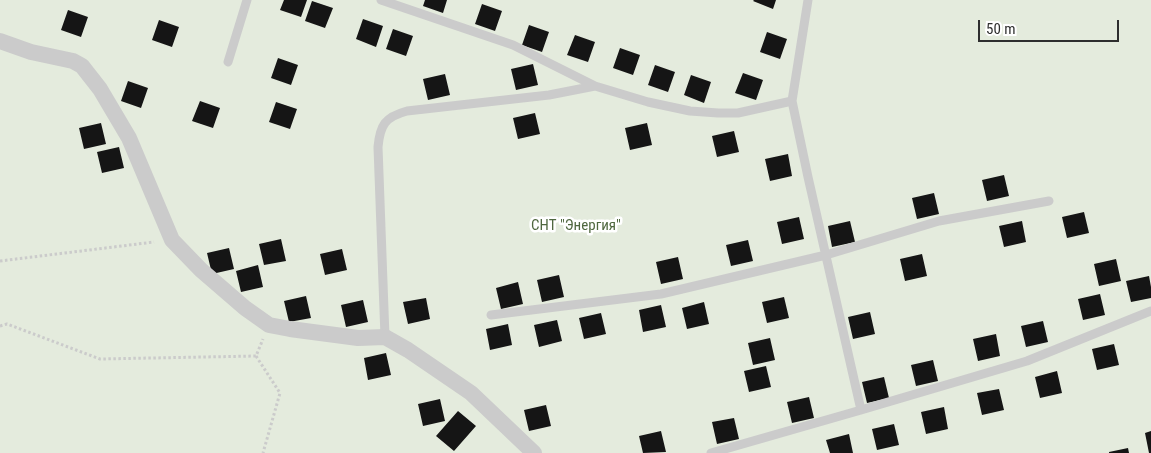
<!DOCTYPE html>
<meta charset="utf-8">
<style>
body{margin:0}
#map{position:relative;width:1151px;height:453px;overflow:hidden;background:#fff;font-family:"Roboto Condensed",sans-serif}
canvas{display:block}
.scale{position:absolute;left:978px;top:20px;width:141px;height:22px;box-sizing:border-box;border:2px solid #2e2e2e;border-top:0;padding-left:6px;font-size:15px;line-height:18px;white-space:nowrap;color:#2e2e2e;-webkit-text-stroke:4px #fff;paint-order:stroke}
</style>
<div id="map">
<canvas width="1151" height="453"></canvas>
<div class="scale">50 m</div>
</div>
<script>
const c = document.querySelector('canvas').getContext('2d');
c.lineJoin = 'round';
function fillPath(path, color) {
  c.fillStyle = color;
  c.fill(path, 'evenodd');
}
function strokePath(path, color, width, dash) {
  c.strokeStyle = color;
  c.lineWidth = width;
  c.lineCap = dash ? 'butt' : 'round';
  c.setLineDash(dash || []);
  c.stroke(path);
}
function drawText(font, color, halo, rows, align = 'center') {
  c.font = font + ' "Roboto Condensed",sans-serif';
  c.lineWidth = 5;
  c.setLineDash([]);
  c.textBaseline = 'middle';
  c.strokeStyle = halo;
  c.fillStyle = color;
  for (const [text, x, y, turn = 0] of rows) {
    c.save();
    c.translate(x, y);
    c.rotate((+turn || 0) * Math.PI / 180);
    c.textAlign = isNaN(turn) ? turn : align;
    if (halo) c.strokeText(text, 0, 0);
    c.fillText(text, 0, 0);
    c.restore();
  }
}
const green = new Path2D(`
 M0,0H1151V453H0Z`);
const building = new Path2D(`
 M284,0H307L301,17L280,10Z
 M425,0H447L443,13L423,6Z
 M754,0H776L773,9L753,1Z
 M312,1L333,8L325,28L305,21Z
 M482,4L502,11L495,31L475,24Z
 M68,10L88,17L81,37L61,30Z
 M363,19L383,26L376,47L356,39Z
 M159,20L179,27L172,47L152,40Z
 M529,25L549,32L542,52L522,45Z
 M393,29L413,36L406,56L386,49Z
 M767,32L787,39L780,59L760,52Z
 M575,35L595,42L588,62L567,55Z
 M620,48L640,55L633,75L613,68Z
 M278,58L298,65L291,85L271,78Z
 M533,64L538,85L516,90L511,69Z
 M655,65L675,72L668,92L648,85Z
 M743,73L763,80L756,100L735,93Z
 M445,74L450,95L428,100L423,79Z
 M691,75L711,82L704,103L684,95Z
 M128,81L148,88L141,108L121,101Z
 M200,101L220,108L213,128L192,121Z
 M276,102L297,109L290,129L269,122Z
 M535,113L540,134L518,139L513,118Z
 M101,123L106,144L84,149L79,128Z
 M647,123L652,145L630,150L625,128Z
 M734,131L739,152L717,157L712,136Z
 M119,147L124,168L102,173L97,152Z
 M788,154L792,176L770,181L765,159Z
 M1004,175L1009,196L987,201L982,180Z
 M934,193L939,214L917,219L912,198Z
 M1084,212L1089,233L1067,238L1062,217Z
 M799,217L804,239L782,244L777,222Z
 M850,221L855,242L832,247L828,226Z
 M1022,221L1026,242L1004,247L999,226Z
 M281,239L286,261L264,265L259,244Z
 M748,240L753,261L731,266L726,245Z
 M229,248L234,269L212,274L207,253Z
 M342,249L347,270L325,275L320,254Z
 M922,254L927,276L905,281L900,259Z
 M678,257L683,279L661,284L656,262Z
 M1116,259L1121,281L1099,286L1094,264Z
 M258,265L263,287L241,292L236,271Z
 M559,275L564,297L542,302L537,280Z
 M1149,276L1151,287V298L1131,302L1126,281Z
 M518,282L523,304L501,309L496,288Z
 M1100,294L1105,315L1083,320L1078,299Z
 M306,296L311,318L289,322L284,301Z
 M784,297L789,318L767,323L762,302Z
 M426,298L430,319L408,324L403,302Z
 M363,300L368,322L346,327L341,305Z
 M704,302L709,324L687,329L682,308Z
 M661,305L666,327L643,332L639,310Z
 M870,312L875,334L853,339L848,317Z
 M601,313L606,334L584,339L579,318Z
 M557,320L562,341L539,347L534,325Z
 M1043,321L1048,342L1026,347L1021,326Z
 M508,324L512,345L490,350L486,329Z
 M996,334L1000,356L978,361L973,339Z
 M770,338L775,360L753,365L748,343Z
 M1114,344L1119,365L1097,370L1092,349Z
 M386,353L391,375L368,380L364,358Z
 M933,360L938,381L916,386L911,365Z
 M766,366L771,387L749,392L744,371Z
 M1057,371L1062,393L1040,398L1035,377Z
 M884,377L889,398L867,403L862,382Z
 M999,389L1004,410L982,415L977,393Z
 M809,397L814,418L792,423L787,402Z
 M440,399L445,421L423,426L418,404Z
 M546,405L551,426L529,431L524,410Z
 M944,407L948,429L926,434L921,412Z
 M458,411L476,426L454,451L436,436Z
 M734,418L739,439L717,444L712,422Z
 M894,424L899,445L877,450L872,429Z
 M661,431L666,452L643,453L639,436Z
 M1151,431V453H1149L1145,433Z
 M849,434L853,453H830L826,440Z
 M1128,448L1129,453H1109V452Z`);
const path = new Path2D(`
 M0,261L154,242
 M0,326L7,324L100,359L256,356L263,339
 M256,356L280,393L263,453`);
const service = new Path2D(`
 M381,0L513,45L595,86L648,102L690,111L718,113H738L792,101
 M228,62L247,0
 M491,315L661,294L826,255L939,221L1049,201
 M385,337L378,147C380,125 385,117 407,111L549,95L595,86
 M861,410L1027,361L1151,311
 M711,453L861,410L808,177L792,101L808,0`);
const minor = new Path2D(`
 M0,41L31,52L73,61L82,66L100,89L129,138L172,240L201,270L245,308L269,325L290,329L358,338L385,337L408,350L471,393L534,453`);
const parkNames = [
 ["СНТ \"Энергия\"",576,226]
];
fillPath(green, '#e4ebdd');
fillPath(building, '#151515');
strokePath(path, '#cbcbcb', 3, [2.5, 2.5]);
strokePath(service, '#cbcbcb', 9);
strokePath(minor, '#cbcbcb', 16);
drawText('15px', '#4f673f', '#fff', parkNames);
</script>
